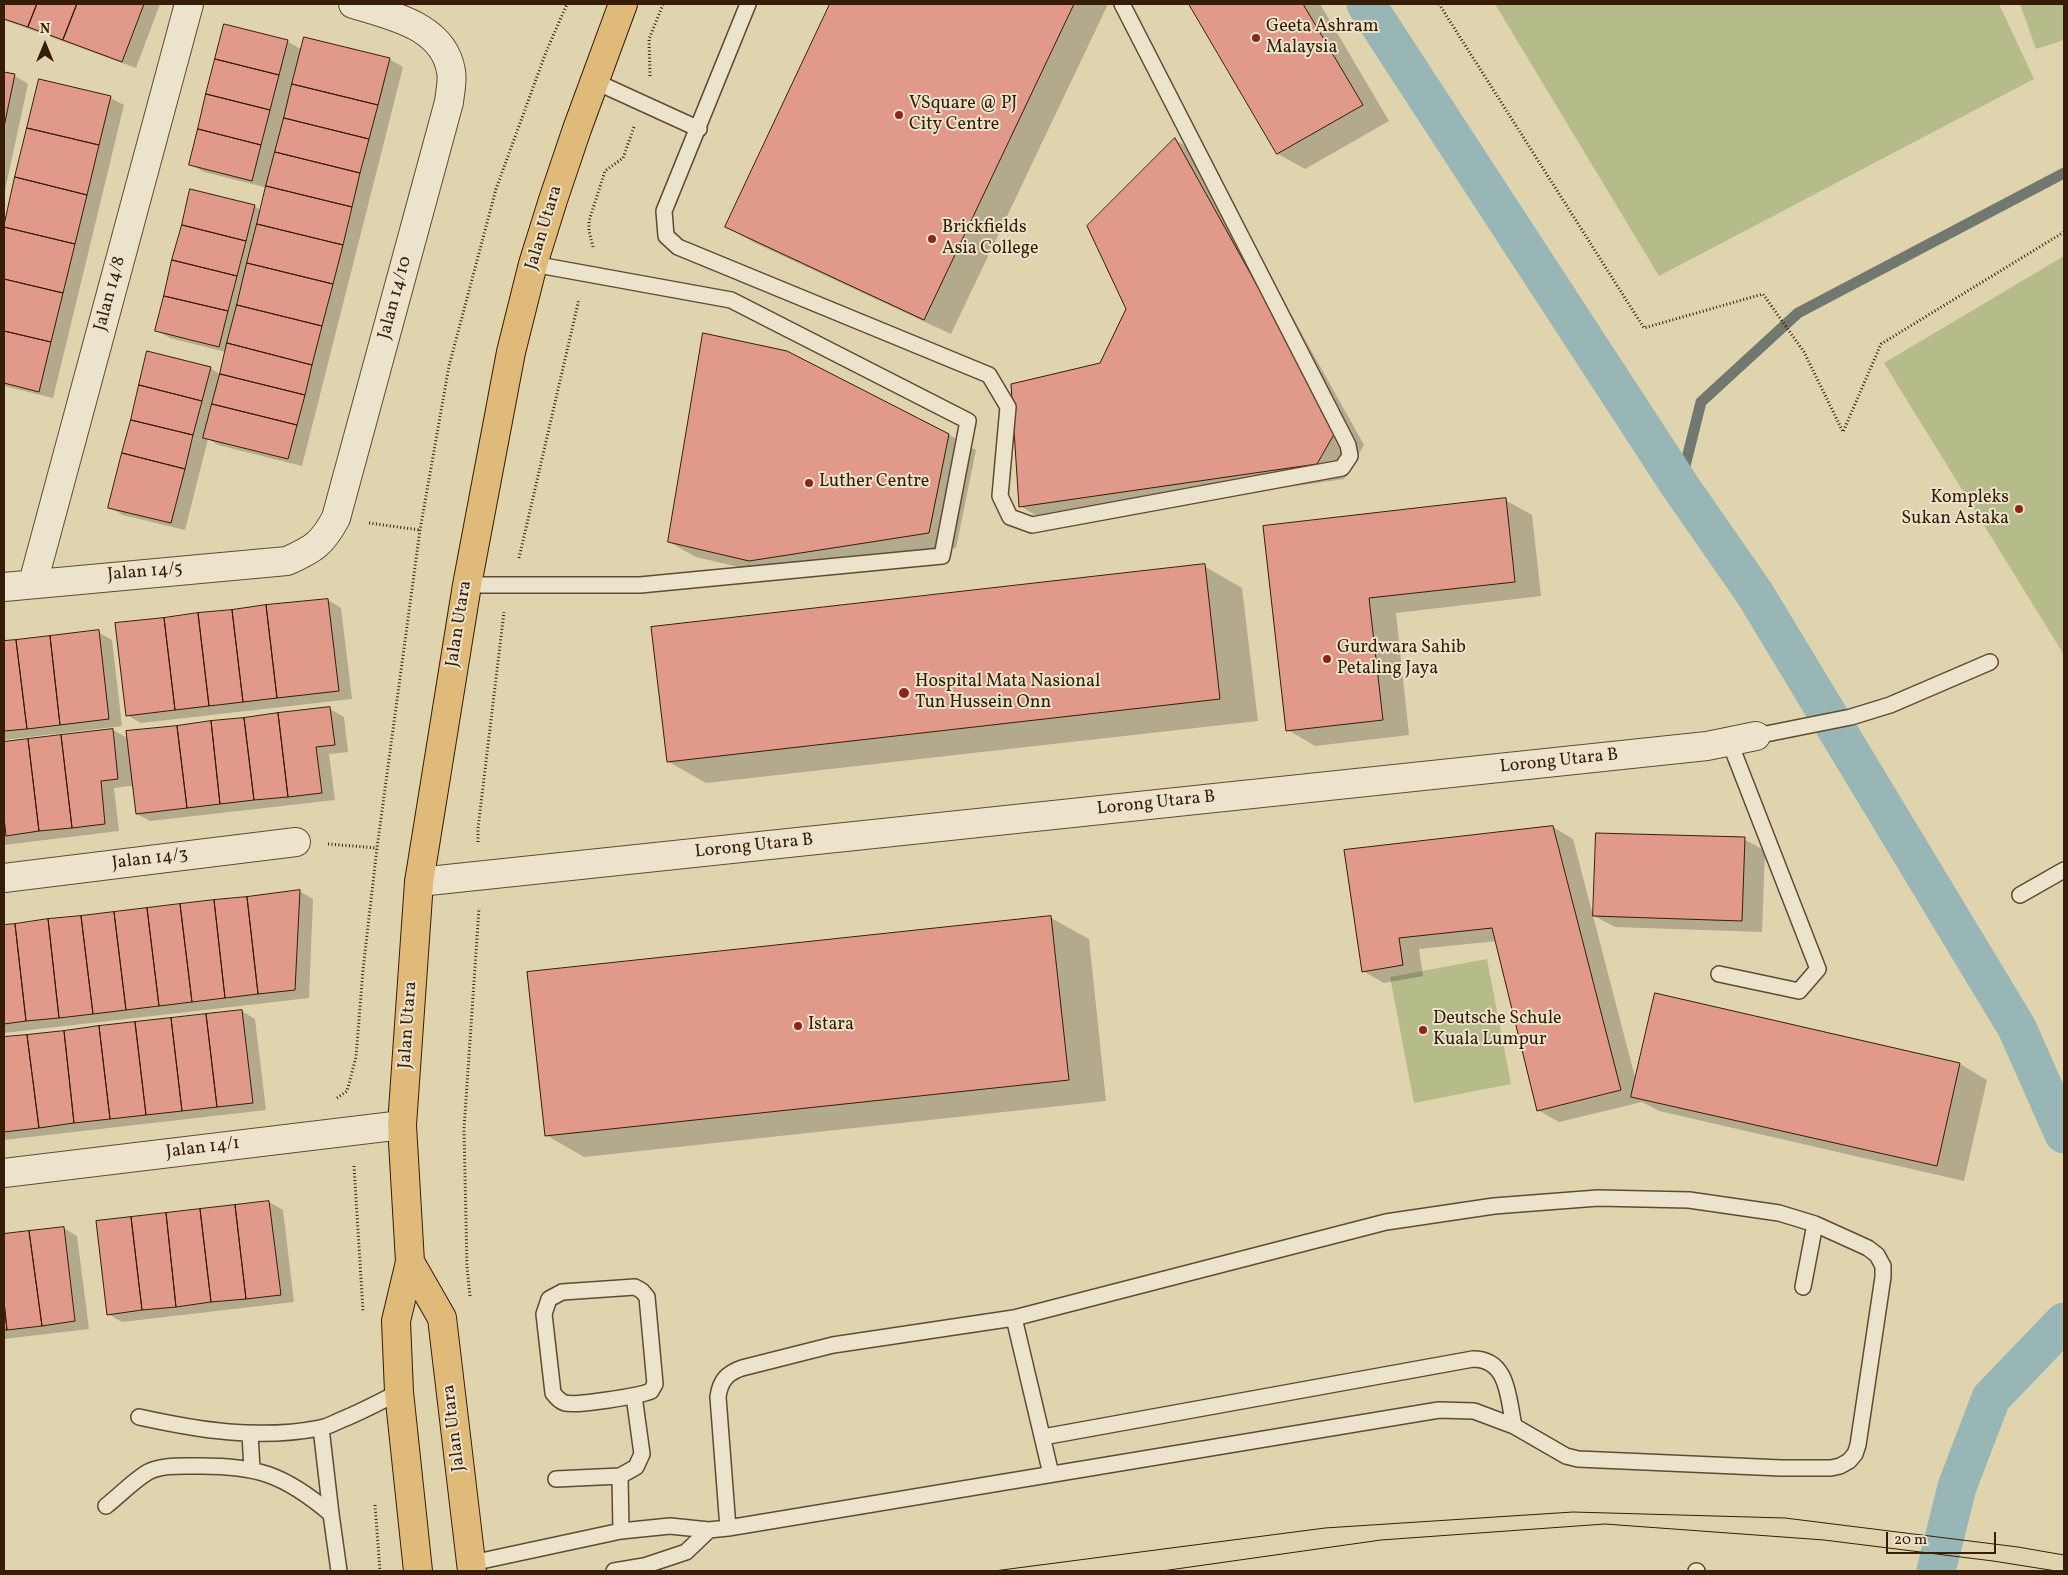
<!DOCTYPE html>
<style>
body{margin:0}
#map{position:relative;width:2068px;height:1575px;overflow:hidden;background:#e0d4af;font-family:Vollkorn,serif}
canvas{display:block}
.frame{position:absolute;inset:0;border:5px solid #371c08;pointer-events:none}
.north{position:absolute;left:20px;top:20px;width:50px;height:50px;-webkit-text-stroke:4px #ebe3cb;paint-order:stroke;rotate:0deg;font-size:14px;font-weight:700;line-height:20px;text-align:center;color:#371c08}
.north::after{content:'';display:block;margin:auto;width:18px;height:22px;background:#371c08;clip-path:polygon(50% 0,100% 100%,50% 72%,0 100%)}
.scale{position:absolute;left:1886px;top:1532px;width:110px;height:22px;box-sizing:border-box;border:2px solid #371c08;border-top:0;padding-left:6px;font-size:15px;line-height:18px;white-space:nowrap;color:#371c08;-webkit-text-stroke:4px #ebe3cb;paint-order:stroke}
</style>
<div id="map">
<canvas width="2068" height="1575"></canvas>
<div class="frame"></div>
<div class="north">N</div>
<div class="scale">20 m</div>
</div>
<script>
const c = document.querySelector('canvas').getContext('2d');
c.lineJoin = 'round';
function fillPath(path, color) {
  c.fillStyle = color;
  c.fill(path, 'evenodd');
}
function strokePath(path, color, width, dash) {
  c.strokeStyle = color;
  c.lineWidth = width;
  c.lineCap = dash ? 'butt' : 'round';
  c.setLineDash(dash || []);
  c.stroke(path);
}
function drawText(font, color, halo, rows, align = 'center') {
  c.font = font + ' Vollkorn,serif';
  c.lineWidth = 4;
  c.setLineDash([]);
  c.textBaseline = 'middle';
  c.strokeStyle = halo;
  c.fillStyle = color;
  for (const [text, x, y, turn = 0] of rows) {
    c.save();
    c.translate(x, y);
    c.rotate((+turn || 0) * Math.PI / 180);
    c.textAlign = isNaN(turn) ? turn : align;
    if (halo) c.strokeText(text, 0, 0);
    c.fillText(text, 0, 0);
    c.restore();
  }
}
const green = new Path2D(`
 M1495,4H1999L2034,79L1659,276Z
 M2020,4H2064V40L2036,49Z
 M2064,256V655L1884,363Z
 M1487,959L1511,1084L1414,1103L1390,977Z`);
const shadow = new Path2D(`
 M4,4H160L136,68L4,20Z
 M832,4H1108L951,334L753,242L726,226Z
 M1190,4H1320L1389,121L1305,169L1278,154Z
 M287,41L302,50L389,59L403,67L302,466L218,445L208,439L185,530L123,515L109,507L210,368L220,374L226,352L170,338L156,330L254,206L262,211L268,188L204,172L190,164Z
 M4,73L15,76L28,84L4,195Z
 M39,80L111,98L124,105L53,398L4,386V227Z
 M1175,140L1202,155L1364,445L1344,479L1047,522L1020,506L1101,364L1127,309Z
 M949,435L976,450L956,548L777,576L696,557L669,542Z
 M1505,500L1532,515L1541,596L1396,613L1409,735L1315,746L1288,730L1264,527Z
 M1204,566L1242,588L1258,721L706,783L669,762Z
 M328,600L341,608L352,699L141,723L127,715Z
 M98,632L112,640L122,726L4,740V643Z
 M330,709L344,717L348,752L329,754L335,800L150,821L137,814L134,786H130L114,788L119,831L4,845V743L113,730L129,739Z
 M1553,827L1573,839L1636,1081L1960,1064L1987,1080L1964,1181L1659,1111L1642,1102L1559,1122L1538,1110L1497,941L1419,949L1423,976L1384,983L1363,971L1346,851Z
 M1744,839L1765,851L1762,932L1615,927L1594,916Z
 M299,891L313,899L309,998L4,1033V926Z
 M1051,918L1089,939L1106,1101L584,1157L546,1135Z
 M242,1011L255,1019L266,1110L4,1140V1039Z
 M269,1202L283,1210L294,1302L122,1322L108,1314L98,1222Z
 M63,1228L77,1236L89,1329L4,1339V1235Z`);
const stream = new Path2D(`
 M1680,486L1701,402L1798,313L2064,173`);
const canal = new Path2D(`
 M1366,4L1680,486L1755,594L2017,1028L2064,1134
 M1936,1571L1957,1487L1991,1398L2064,1322`);
const building = new Path2D(`
 M4,4H37L28,27L4,19Z
 M37,4H77L63,40L28,27Z
 M77,4H144L122,62L63,40Z
 M830,4H1074L924,320L725,227Z
 M1189,4H1303L1363,105L1277,154Z
 M224,24L288,40L279,75L215,59Z
 M304,37L390,58L378,105L292,84Z
 M215,59L279,75L270,110L206,94Z
 M4,72L15,74L4,127Z
 M39,79L111,96L99,145L27,128Z
 M292,84L378,105L369,139L284,118Z
 M206,94L270,110L261,145L198,129Z
 M284,118L369,139L360,173L275,152Z
 M27,128L99,145L87,195L15,177Z
 M198,129L261,145L252,181L189,165Z
 M1175,138L1337,429L1317,464L1019,507L1011,384L1100,363L1126,309L1087,226Z
 M275,152L360,173L352,207L266,186Z
 M15,177L87,195L75,244L4,227Z
 M266,186L352,207L343,245L257,224Z
 M190,189L255,205L246,241L182,225Z
 M257,224L343,245L333,284L247,263Z
 M182,225L246,241L237,276L172,260Z
 M4,227L75,244L63,293L4,279Z
 M172,260L237,276L228,311L164,296Z
 M247,263L333,284L322,326L237,305Z
 M4,279L63,293L51,342L4,331Z
 M164,296L228,311L219,347L155,331Z
 M237,305L322,326L312,365L227,343Z
 M4,331L51,342L39,392L4,383Z
 M703,333L787,351L949,434L929,533L749,561L668,542Z
 M227,343L312,365L305,395L220,374Z
 M147,351L211,367L202,401L139,385Z
 M220,374L305,395L297,425L212,404Z
 M139,385L202,401L193,435L131,420Z
 M212,404L297,425L288,459L203,438Z
 M131,420L193,435L185,469L122,453Z
 M122,453L185,469L171,523L108,508Z
 M1506,498L1515,582L1369,598L1383,720L1286,731L1263,526Z
 M1205,564L1220,699L667,762L651,627Z
 M328,599L339,691L277,698L266,605Z
 M266,605L277,698L243,702L232,610Z
 M232,610L243,702L209,706L198,613Z
 M198,613L209,706L175,710L164,618Z
 M164,618L175,710L126,716L115,623Z
 M99,630L109,719L60,725L50,636Z
 M50,636L60,725L27,729L16,640Z
 M16,640L27,729L4,731V641Z
 M330,707L335,745L316,747L322,793L288,797L278,713Z
 M278,713L288,797L254,800L244,718Z
 M244,718L254,800L220,804L211,721Z
 M211,721L220,804L187,808L177,726Z
 M177,726L187,808L136,814L126,731Z
 M113,729L118,779L101,781L105,824L72,828L61,735Z
 M61,735L72,828L39,831L28,739Z
 M28,739L39,831L6,836L4,817V742Z
 M1553,826L1621,1090L1537,1111L1492,928L1399,938L1403,965L1362,972L1344,850Z
 M1596,833L1745,837L1742,921L1593,916Z
 M300,890L295,990L258,994L247,897Z
 M247,897L258,994L225,998L214,900Z
 M214,900L225,998L192,1002L180,904Z
 M180,904L192,1002L159,1006L147,908Z
 M147,908L159,1006L126,1010L114,912Z
 M114,912L126,1010L93,1014L81,916Z
 M81,916L93,1014L59,1018L48,919Z
 M1051,916L1069,1080L545,1136L527,972Z
 M48,919L59,1018L26,1021L15,924Z
 M15,924L26,1021L4,1024V925Z
 M1655,993L1960,1063L1937,1166L1631,1097Z
 M242,1010L253,1103L217,1107L206,1014Z
 M206,1014L217,1107L182,1111L171,1018Z
 M171,1018L182,1111L146,1115L135,1022Z
 M135,1022L146,1115L110,1119L99,1026Z
 M99,1026L110,1119L74,1123L64,1031Z
 M64,1031L74,1123L39,1128L27,1035Z
 M27,1035L39,1128L4,1132V1037Z
 M269,1201L281,1295L246,1299L235,1205Z
 M235,1205L246,1299L211,1302L200,1209Z
 M200,1209L211,1302L176,1307L166,1213Z
 M166,1213L176,1307L142,1310L131,1217Z
 M131,1217L142,1310L107,1315L96,1221Z
 M64,1227L75,1321L42,1326L29,1231Z
 M29,1231L42,1326L7,1330L4,1302V1234Z
 M4,1302L7,1330H4Z`);
const path = new Path2D(`
 M1439,4L1644,328L1763,294L1804,352L1843,432L1881,344L2064,232
 M650,76L649,39L663,4
 M593,247L589,231V221L605,171L623,158L634,127
 M369,523L420,530
 M519,558L579,299
 M478,842V828L504,612
 M328,844L377,848
 M337,1098L347,1091L356,1057L363,970L377,848L420,530L449,366L496,189L546,52L567,4
 M354,1166L363,1311
 M470,1296L467,1267L464,1129L479,908
 M375,1505L380,1571`);
const service = new Path2D(`
 M748,4L664,211L666,236L678,247L989,375L1008,407L1000,496L1010,517L1032,525L1342,468L1350,456L1348,445L1122,4
 M594,81L699,129
 M467,585H640L942,556L968,421L731,300L533,264
 M1756,736L1851,717L1890,705L1990,662
 M2020,895L2064,870
 M1719,974L1799,991L1818,969L1730,743
 M635,1287L642,1291L647,1297L655,1384L651,1391C639,1396 577,1406 565,1403C559,1401 556,1397 553,1393L544,1314L549,1299L562,1292Z
 M1803,1287L1815,1224
 M1014,1318L1051,1474
 M139,1417C198,1430 258,1440 320,1428C327,1427 334,1423 341,1420C361,1412 380,1402 399,1392
 M321,1428L331,1514
 M250,1434L252,1469
 M1043,1437L1473,1359C1509,1359 1508,1399 1514,1426
 M556,1479L620,1476
 M106,1506C120,1495 133,1481 148,1472C162,1465 179,1466 194,1466C256,1465 284,1474 331,1514L339,1571
 M621,1531L620,1476L636,1467L642,1454L634,1396
 M472,1563L621,1531L670,1526L709,1530L728,1528L718,1397C720,1381 727,1373 742,1368L833,1345L1014,1318L1386,1222L1494,1206L1598,1198L1689,1200L1779,1213L1815,1224L1868,1248L1877,1255L1883,1266V1277L1858,1445L1855,1454L1849,1461L1840,1466L1831,1468H1781L1578,1459L1566,1456L1514,1426L1474,1411L1439,1410L728,1528
 M614,1571L644,1566L686,1552L709,1530
 M1696,1571H1697`);
const minor = new Path2D(`
 M33,583L189,4
 M4,587L287,561C314,549 322,544 336,518L449,102C450,92 453,80 451,71C443,25 391,16 353,4
 M4,878L296,842
 M419,882L1707,746L1756,736
 M4,1173L402,1125`);
const primary = new Path2D(`
 M410,1262L442,1318L472,1571
 M418,1571L399,1392L396,1321L410,1262L402,1125L419,882L467,585L511,352L533,264L553,200L577,129L623,4`);
const tram = new Path2D(`
 M994,1571L1325,1528L1573,1512L1785,1518L2018,1547L2064,1555
 M1162,1571L1381,1540L1605,1524L1824,1540L1993,1561L2056,1571`);
const markers = [
 [1256,38,5,"#8f2418"],
 [899,115,5,"#8f2418"],
 [932,239,5,"#8f2418"],
 [809,483,5,"#8f2418"],
 [2019,509,5,"#8f2418"],
 [1327,659,5,"#8f2418"],
 [904,693,6,"#8f2418"],
 [798,1026,5,"#8f2418"],
 [1423,1030,5,"#8f2418"]
];
const poiNames = [
 ["Geeta Ashram",1266,28],
 ["Malaysia",1266,49],
 ["VSquare @ PJ",909,105],
 ["City Centre",909,126],
 ["Brickfields",942,229],
 ["Asia College",942,250],
 ["Luther Centre",819,483],
 ["Kompleks",2009,499,"right"],
 ["Sukan Astaka",2009,520,"right"],
 ["Gurdwara Sahib",1337,649],
 ["Petaling Jaya",1337,670],
 ["Hospital Mata Nasional",915,683],
 ["Tun Hussein Onn",915,704],
 ["Deutsche Schule",1433,1020],
 ["Kuala Lumpur",1433,1041],
 ["Istara",808,1026]
];
const streetNames = [
 ["Jalan Utara",545,228,-73],
 ["Jalan 14/8",111,294,-75],
 ["Jalan 14/10",396,298,-75],
 ["Jalan 14/5",145,573,-5],
 ["Jalan Utara",460,624,-81],
 ["Lorong Utara B",1559,762,-6],
 ["Lorong Utara B",1156,804,-6],
 ["Lorong Utara B",754,847,-6],
 ["Jalan 14/3",150,860,-7],
 ["Jalan Utara",409,1025,-86],
 ["Jalan 14/1",203,1149,-7],
 ["Jalan Utara",455,1428,-97]
];
fillPath(green, '#b5bc89');
fillPath(shadow, '#0003');
strokePath(stream, '#717870', 11);
strokePath(canal, '#97b6b5', 39);
fillPath(building, '#e19989');
strokePath(building, '#371c08', 1);
strokePath(service, '#614a32', 18);
strokePath(minor, '#614a32', 30);
strokePath(primary, '#371c08', 30);
strokePath(path, '#371c08', 3, [1, 2.5]);
strokePath(service, '#ebe3cb', 15);
strokePath(minor, '#ebe3cb', 28);
strokePath(primary, '#e0ba78', 28);
strokePath(tram, '#371c08', 1);
for (const [x, y, r, color] of markers) {
  const dot = new Path2D();
  dot.arc(x, y, r, 0, 2 * Math.PI);
  c.fillStyle = color;
  c.fill(dot);
  strokePath(dot, '#ebe3cb', 2);
}
drawText('18px', '#371c08', '#ebe3cb', poiNames, 'left');
drawText('18px', '#371c08', '#ebe3cb', streetNames);
</script>
